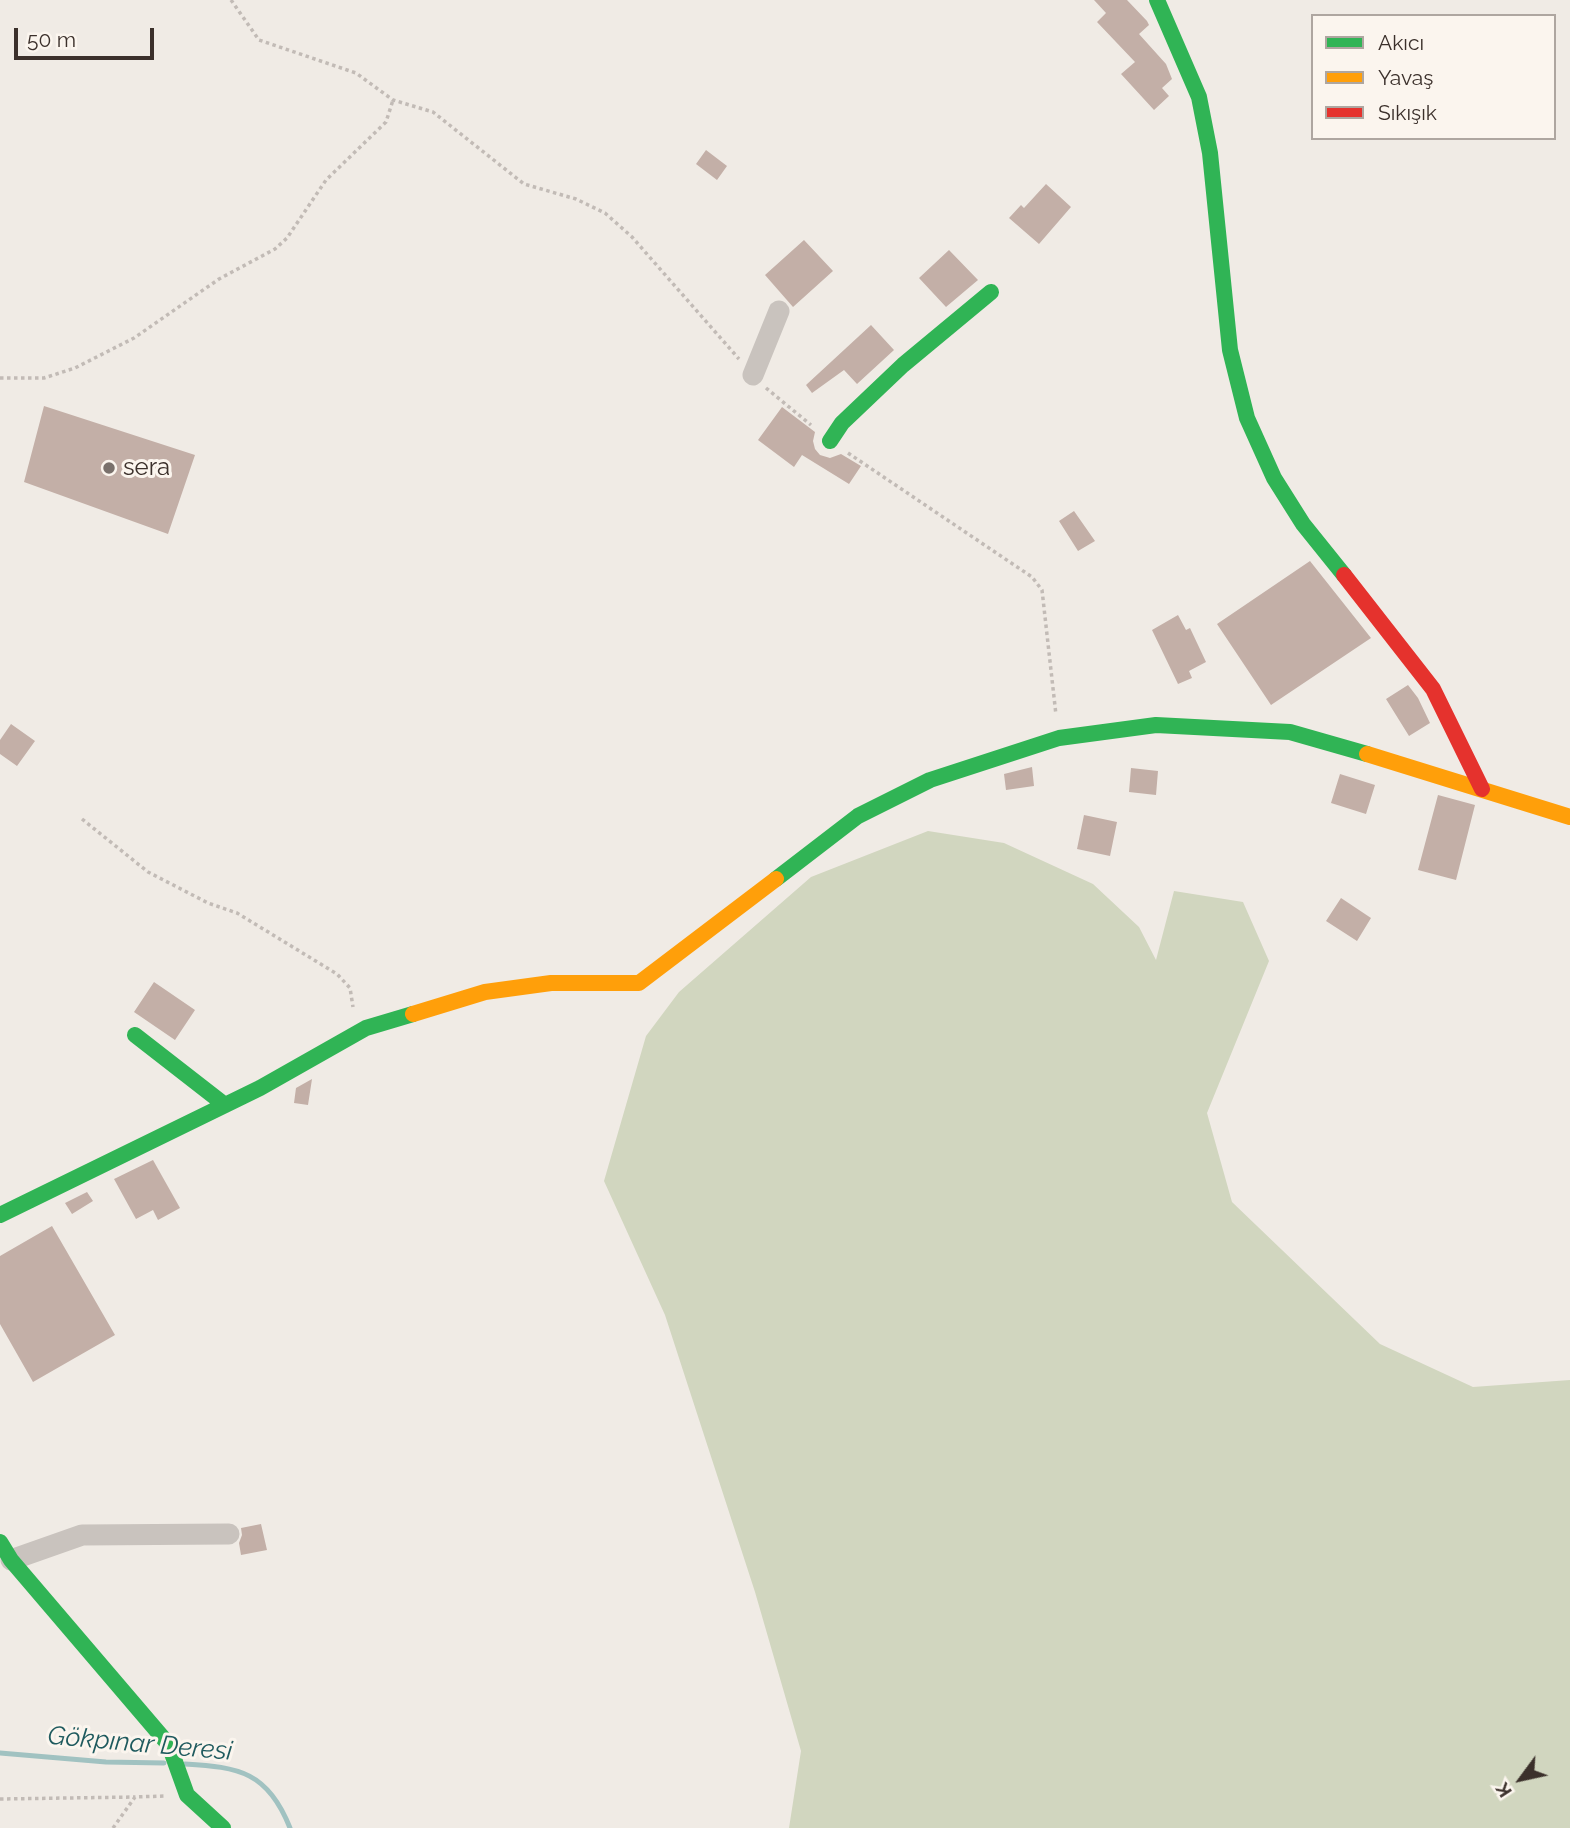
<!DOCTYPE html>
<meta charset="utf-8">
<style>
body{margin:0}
#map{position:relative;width:1570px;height:1828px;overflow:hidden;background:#f0ebe5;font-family:Raleway,sans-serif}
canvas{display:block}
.legend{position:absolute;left:1311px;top:14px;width:245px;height:126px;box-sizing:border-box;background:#fbf5ee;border:2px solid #aea6a0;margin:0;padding:9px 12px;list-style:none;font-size:21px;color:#3b302b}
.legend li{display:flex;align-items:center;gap:14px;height:35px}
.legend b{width:35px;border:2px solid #aea6a0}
.north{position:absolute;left:1486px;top:1744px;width:70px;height:70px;-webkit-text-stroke:5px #fbf5ee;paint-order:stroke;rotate:237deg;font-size:19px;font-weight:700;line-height:28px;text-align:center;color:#3b302b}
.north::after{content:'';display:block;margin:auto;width:24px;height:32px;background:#3b302b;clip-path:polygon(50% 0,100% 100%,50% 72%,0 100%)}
.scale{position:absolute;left:14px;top:28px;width:140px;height:32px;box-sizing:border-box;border:4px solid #3b302b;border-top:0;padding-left:9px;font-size:21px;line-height:24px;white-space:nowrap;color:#3b302b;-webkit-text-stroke:5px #fbf5ee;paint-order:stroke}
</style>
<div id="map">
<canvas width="1570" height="1828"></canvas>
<ul class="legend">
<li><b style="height:9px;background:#30b455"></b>Akıcı</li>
<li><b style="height:9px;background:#ff9f0a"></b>Yavaş</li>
<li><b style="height:9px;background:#e5322d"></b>Sıkışık</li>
</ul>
<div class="north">K</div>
<div class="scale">50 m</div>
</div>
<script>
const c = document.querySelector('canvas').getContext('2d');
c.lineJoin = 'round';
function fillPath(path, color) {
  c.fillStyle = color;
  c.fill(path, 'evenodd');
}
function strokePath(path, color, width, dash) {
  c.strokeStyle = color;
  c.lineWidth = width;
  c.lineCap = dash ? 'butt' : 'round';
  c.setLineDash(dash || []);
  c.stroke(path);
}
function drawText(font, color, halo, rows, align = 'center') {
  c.font = font + ' Raleway,sans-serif';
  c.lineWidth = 6;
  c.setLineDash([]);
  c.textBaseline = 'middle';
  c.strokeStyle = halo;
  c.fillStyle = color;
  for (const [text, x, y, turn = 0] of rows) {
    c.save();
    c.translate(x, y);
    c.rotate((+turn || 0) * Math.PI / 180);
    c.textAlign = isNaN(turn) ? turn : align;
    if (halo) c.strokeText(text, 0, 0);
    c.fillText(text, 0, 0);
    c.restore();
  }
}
const green = new Path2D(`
 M928,831L1004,843L1093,884L1139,927L1156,960L1174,891L1243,902L1269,961L1207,1113L1232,1202L1380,1344L1473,1387L1570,1380V1828H789L801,1751L755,1592L665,1315L604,1181L646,1036L679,992L811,877Z`);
const stream = new Path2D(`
 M0,1753L106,1762L164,1763
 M185,1764C239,1767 268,1772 290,1828`);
const building = new Path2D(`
 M1094,0H1127L1147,21L1149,25L1139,34L1166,64L1172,79L1162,88L1169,96L1154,110L1121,74L1135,62L1097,22L1106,13Z
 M706,150L727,166L717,180L696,164Z
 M1046,184L1071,207L1039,244L1009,218L1021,205L1024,208Z
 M804,240L833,271L793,307L765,275Z
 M949,250L978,280L946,307L919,278Z
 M871,325L894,350L857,384L844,370L812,393L806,385Z
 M44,406L195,455L168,534L24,482Z
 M782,407L815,432L813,441L815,449L820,455L830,458L841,454L861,466L849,484L802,455L794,467L758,440Z
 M1074,511L1095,541L1078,551L1059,521Z
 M1310,561L1371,638L1271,705L1217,624Z
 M1178,615L1186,630L1190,628L1206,662L1189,671L1192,678L1178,684L1152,630Z
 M1408,685L1418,698L1430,723L1409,736L1386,699Z
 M11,724L35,741L17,766L0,754V740Z
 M1032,767L1034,786L1006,790L1004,774Z
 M1131,768L1158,771L1156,795L1129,792Z
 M1340,774L1375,785L1366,814L1331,803Z
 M1438,795L1475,805L1456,880L1418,870Z
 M1084,815L1117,822L1110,856L1077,849Z
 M1341,898L1371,918L1357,941L1326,921Z
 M154,982L195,1010L175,1040L134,1012Z
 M312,1079L308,1105L294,1103L296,1088Z
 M153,1160L180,1208L158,1220L153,1210L136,1219L114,1179Z
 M87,1192L93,1201L72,1214L65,1203Z
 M52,1226L115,1335L33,1382L0,1324V1256Z
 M261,1524L267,1550L241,1555L239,1543L242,1535L241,1528Z`);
const path = new Path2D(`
 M231,0L259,40L356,73L393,100L433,112L524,184L576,199L605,213L632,237L739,359
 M0,378H44L75,368L134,338L219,279L275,249L287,238L326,180L386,122L393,100
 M766,388L811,425
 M848,453L1032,577L1042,590L1056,715
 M82,819L148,872L208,903L237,913L337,974L350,988L353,1007
 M0,1799L135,1797
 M113,1828L135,1797L164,1796`);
const street = new Path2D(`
 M753,375L779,311
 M11,1560L82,1535L229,1534`);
const fast = new Path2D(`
 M1157,0L1199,97L1210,153L1230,350L1247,418L1274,478L1303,524L1344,575
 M830,441L842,423L903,365L991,292
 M776,879L858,816L930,780L1059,738L1156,725L1290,732L1367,754
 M135,1035L225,1105
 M0,1215L260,1088L366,1028L413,1014
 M0,1542L11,1560L169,1745L187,1795L223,1828`);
const slow = new Path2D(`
 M1367,754L1570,817
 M413,1014L485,992L551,983H639L776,879`);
const jam = new Path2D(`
 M1344,575L1433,689L1482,789`);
const markers = [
 [109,468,7,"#7a716c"]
];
const poiNames = [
 ["sera",123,468]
];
const waterNames = [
 ["Gökpınar Deresi",140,1744,5]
];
fillPath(green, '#d1d6bf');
strokePath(stream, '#a1c2c1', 5);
fillPath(building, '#c3afa7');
strokePath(path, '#c2bbb6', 3.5, [3.5, 3.5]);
strokePath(street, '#c9c3be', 21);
strokePath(fast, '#30b455', 16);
strokePath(slow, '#ff9f0a', 16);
strokePath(jam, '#e5322d', 16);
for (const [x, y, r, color] of markers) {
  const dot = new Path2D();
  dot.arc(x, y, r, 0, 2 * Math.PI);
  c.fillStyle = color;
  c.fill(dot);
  strokePath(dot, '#fbf5ee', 2.5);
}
drawText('24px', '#3b302b', '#fbf5ee', poiNames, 'left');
drawText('italic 26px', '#1f5a5e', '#fbf5ee', waterNames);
</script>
